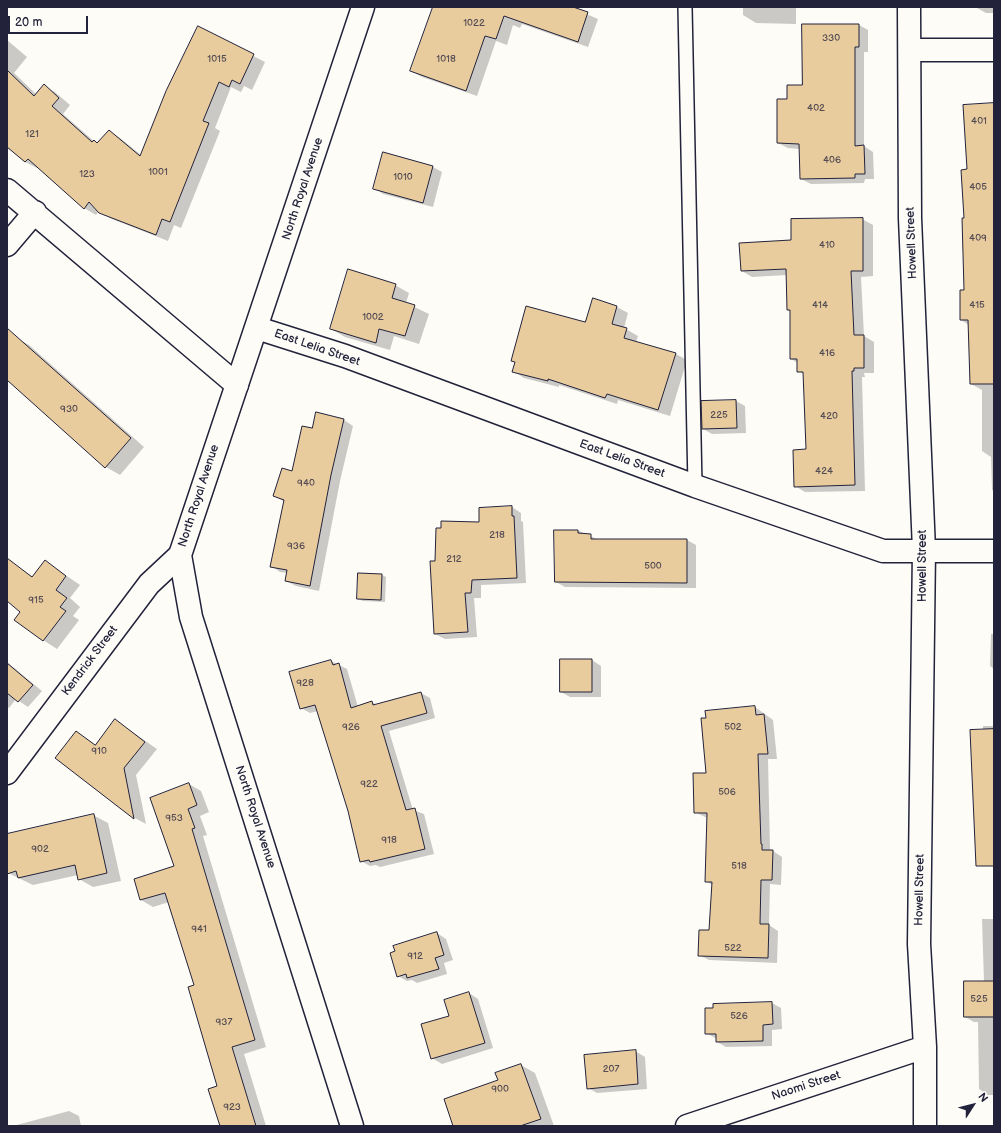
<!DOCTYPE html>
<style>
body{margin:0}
#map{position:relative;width:1001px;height:1133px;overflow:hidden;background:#fdfcf7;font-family:"Balsamiq Sans",sans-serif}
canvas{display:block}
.frame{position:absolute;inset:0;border:8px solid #22223b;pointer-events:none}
.north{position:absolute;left:953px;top:1085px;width:40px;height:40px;-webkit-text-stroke:3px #fdfcf7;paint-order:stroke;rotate:54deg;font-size:11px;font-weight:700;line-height:16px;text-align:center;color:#22223b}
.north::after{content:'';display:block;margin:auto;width:14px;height:18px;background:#22223b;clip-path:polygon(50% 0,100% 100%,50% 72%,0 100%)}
.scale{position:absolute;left:8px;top:16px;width:80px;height:18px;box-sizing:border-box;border:2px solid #22223b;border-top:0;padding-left:5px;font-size:12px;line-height:14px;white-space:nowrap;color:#22223b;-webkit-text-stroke:3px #fdfcf7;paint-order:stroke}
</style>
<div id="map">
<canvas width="1001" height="1133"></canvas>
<div class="frame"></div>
<div class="north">N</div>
<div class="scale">20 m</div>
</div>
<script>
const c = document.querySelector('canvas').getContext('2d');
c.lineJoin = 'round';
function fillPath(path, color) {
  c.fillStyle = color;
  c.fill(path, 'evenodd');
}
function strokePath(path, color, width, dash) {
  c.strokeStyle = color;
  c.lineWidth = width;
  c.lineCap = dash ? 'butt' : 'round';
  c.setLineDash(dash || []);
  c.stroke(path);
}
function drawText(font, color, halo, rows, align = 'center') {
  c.font = font + ' "Balsamiq Sans",sans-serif';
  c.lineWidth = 3;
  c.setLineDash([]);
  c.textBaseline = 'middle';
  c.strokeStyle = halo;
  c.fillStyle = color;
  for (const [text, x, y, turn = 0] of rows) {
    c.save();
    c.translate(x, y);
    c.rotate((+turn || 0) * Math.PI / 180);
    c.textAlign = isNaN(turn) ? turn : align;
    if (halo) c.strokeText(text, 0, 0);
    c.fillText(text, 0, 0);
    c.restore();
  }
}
const shadow = new Path2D(`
 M435,7H570L598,19L588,47L522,24L520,28L513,25L507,45L496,41L477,96L422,77L411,71Z
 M743,7H796V24L756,23L743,15Z
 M975,7H994V13H986Z
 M859,25L868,30V52H864V146L873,152L874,179H865L864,183L811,184L801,179L800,149L788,148L778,143L788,100L803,86Z
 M199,28L265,62L252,90L244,86L241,92L231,87L215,128L220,131L181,228L174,225L168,241L112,219L99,211L96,215L84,208L38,167L37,168L25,162L7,145V40L27,57L14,73L36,94L44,86L55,92L70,105L63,114L96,143L98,144L109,131L120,138L141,155Z
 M994,104V491L992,490L991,457L982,451V390L971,384L969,325L961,320L965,291V219L968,170Z
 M384,153L433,167L442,172L433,207L383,194L374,188Z
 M862,219L873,225V276L861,277L864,336L874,342V373H864L865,377H862L865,491L805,492L795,486L807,450L804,374L798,371V363L791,359V311L788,310L787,275L752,277L742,271L792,241Z
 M395,285L409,293L406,303L429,314L419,344L394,336L390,350L345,337L331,329Z
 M593,299L617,307L628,313L624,328L638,336L636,342L676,354L687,360L670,416L618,400L617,404L559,385V387L524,378L513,371L586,323Z
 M15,337L29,345L144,447L120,475L106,467L7,379V346Z
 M736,401L745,406L746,433L712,434L703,429Z
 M317,413L344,420L353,426L340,481L319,591L296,586L286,581L288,573L280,572L271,566L285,502L274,496L292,472L313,430Z
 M512,507L521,513V521L523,522L526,583L481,585V598H474L477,637L445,639L435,634L436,562L480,523Z
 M577,530L599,540H687L696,545V588L565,587L556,582Z
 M8,560L33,577L45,561L80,585L70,598L80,607L73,616L79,620L57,649L43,640L22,611L7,600Z
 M382,575L386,577L385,602L363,601L358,599Z
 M991,634H994V669L990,666Z
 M592,660L601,666V697H570L561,692Z
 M331,661L347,669L358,707L372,702L377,705L421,693L430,698L435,718L389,731L413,810L424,814L434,854L380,867L376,865L370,866L361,861L349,811L318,711L310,713L301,708Z
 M7,662L42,691L28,707L16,699L9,708L7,707Z
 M755,707L773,720L777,759H768L770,849L782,857L781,885L770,884L769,925L778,931L777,963L709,960L699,955L710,931L712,885L706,881L707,818L695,812L707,774Z
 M115,720L157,749L136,775L146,824L135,818L57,757L76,732L96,745Z
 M983,726H994V857L983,730Z
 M189,784L201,791L209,812L200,816L207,835L203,836L266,1047L244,1054L266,1126H221L218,1087L195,986L169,902L153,907L141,900L135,879L176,867Z
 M93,815L108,823L121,881L93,887L79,879L78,875L33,885L8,873L7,845Z
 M982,919H994V1095H988L979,1089L978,1022H974L965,1017L984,982Z
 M437,933L446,939L453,960L444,963L447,974L417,983L412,980L407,981L398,976Z
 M469,993L478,999L493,1048L442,1064L432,1058L450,1016Z
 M772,1003L781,1008L782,1029L772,1030V1046L726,1047L717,1042V1039L706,1033Z
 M635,1051L645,1057L647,1089L597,1093L588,1088Z
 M521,1065L535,1073L554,1126H454L499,1081Z
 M69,1111L79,1116L81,1126H13Z`);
const building = new Path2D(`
 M433,7H573L588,12L578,42L504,16L496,39L485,36L466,91L410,71Z
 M802,24H859V47H855V146L864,145L865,174H855V178L800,179L799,144L777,143V99H787V85H802Z
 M198,26L254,54L240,84L232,80L229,87L219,82L203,121L209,123L170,222L162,219L156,235L99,213L89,202L84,209L28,159L25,162L7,147V70L34,96L44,84L59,98L52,106L92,142L94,140L97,143L109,130L140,156L166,91Z
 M994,103V384H970L968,320H960V290H964L962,218H964L961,170L967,169L963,105Z
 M383,152L433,166L423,203L373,189Z
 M863,218V271H851L854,335H864V368H854V371H852L855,485L794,487L793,450L806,449L803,372H797V359H790V310H787L786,269L741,271L739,243L791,240V219Z
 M348,269L396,284L392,298L415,305L405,336L379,329L376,343L330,329Z
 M593,298L617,306L612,324L627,328L624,338L676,353L658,410L607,394L605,398L548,379V381L512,372L515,362L511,361L526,306L585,322Z
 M7,328L131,438L105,468L7,380Z
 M736,400L737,428L702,429L701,401Z
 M316,412L344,419L331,475L310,586L285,581L287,570L270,567L284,500L273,496L282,468L292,471L302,426L312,428Z
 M512,506V516H514L517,578L472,580L471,593H465L468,632L434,634L430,561H435L436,528H441V521L479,522V508Z
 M554,530H578V533L591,534V539H687V583L555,582Z
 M7,558L32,577L45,560L66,576L56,590L67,598L60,607L66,611L43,641L14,620L20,612L7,601Z
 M358,573L382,574L381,600L357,599Z
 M560,659H592V692H560Z
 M331,660L333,665L339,663L351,708L372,701L373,705L421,692L427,713L381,726L406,810L415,808L425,849L370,862L369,860L360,862L348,811L315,705L300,709L289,672Z
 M7,663L33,685L18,702L7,693Z
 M755,706L756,715L764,714L768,754H758L761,844H762V850H773L772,880H761L760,924H769L768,958L698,956L699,930H709L712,882H705L707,813H694L693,773H706L701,718H706L705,711Z
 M115,719L145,742L124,768L134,819L55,758L76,731L95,745Z
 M994,729V866H976L970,730Z
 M189,783L197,805L188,809L195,828L192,829L255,1040L232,1047L256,1126H220L208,1089L217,1086L188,987L194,985L165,893L140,900L134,879L174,866L150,798Z
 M94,814L107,873L78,880L75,865L18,878L16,871L7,874V834Z
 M437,932L444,955L435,958L439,969L407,978L406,974L397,977L390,953L395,951L393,946Z
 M964,981H994V1017H964Z
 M469,992L485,1043L431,1059L421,1024L449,1016L444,1000Z
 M772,1002L773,1024L763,1025V1041L716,1042V1034H705V1008H713V1004Z
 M636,1050L638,1084L587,1089L584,1055Z
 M521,1064L541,1119L520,1126H453L444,1099L498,1080L495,1073Z`);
const lane = new Path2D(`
 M685,7L695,486`);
const street = new Path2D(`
 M909,7L910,218L924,550L919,944L925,1047V1126
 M910,50H994
 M7,190L237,385
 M7,245L35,212
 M257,328L345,356L695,486L883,551H994
 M7,773L149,584L180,555
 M687,1126L925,1047`);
const secondary = new Path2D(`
 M352,1126L191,617L180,555L363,7`);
const numberNames = [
 ["1022",474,23],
 ["330",831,38],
 ["1015",217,59],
 ["1018",446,59],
 ["402",816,108],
 ["401",979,121],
 ["121",32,134],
 ["406",832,160],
 ["1001",158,172],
 ["123",87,174],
 ["1010",403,177],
 ["405",978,187],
 ["409",978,238],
 ["410",827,245],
 ["414",820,305],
 ["415",977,305],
 ["1002",373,317],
 ["416",827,353],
 ["930",69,409],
 ["225",719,415],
 ["420",829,416],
 ["424",824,471],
 ["940",306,483],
 ["218",497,535],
 ["936",296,546],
 ["212",454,559],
 ["500",653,566],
 ["915",36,600],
 ["928",305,683],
 ["926",351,727],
 ["502",733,727],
 ["910",99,751],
 ["922",369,784],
 ["506",727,792],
 ["953",174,818],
 ["918",389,840],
 ["902",40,849],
 ["518",739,866],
 ["941",199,929],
 ["522",733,948],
 ["912",415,956],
 ["525",979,999],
 ["526",739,1016],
 ["937",224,1022],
 ["207",611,1069],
 ["900",500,1089],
 ["923",232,1107]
];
const streetNames = [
 ["North Royal Avenue",303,189,-72],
 ["Howell Street",912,243,-92],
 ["East Lelia Street",317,348,19],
 ["East Lelia Street",622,459,20],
 ["North Royal Avenue",199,496,-72],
 ["Howell Street",923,566,-90],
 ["Kendrick Street",90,661,-53],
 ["North Royal Avenue",255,817,72],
 ["Howell Street",920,890,-89],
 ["Naomi Street",806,1086,-18]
];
fillPath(shadow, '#0003');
fillPath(building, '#e9cc9d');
strokePath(building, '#22223b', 1);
strokePath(lane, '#22223b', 16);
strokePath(street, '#22223b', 25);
strokePath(secondary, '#22223b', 25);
strokePath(lane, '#fdfcf7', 13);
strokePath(street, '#fdfcf7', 22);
strokePath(secondary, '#fdfcf7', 22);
drawText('10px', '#544c54', null, numberNames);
drawText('12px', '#22223b', '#fdfcf7', streetNames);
</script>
